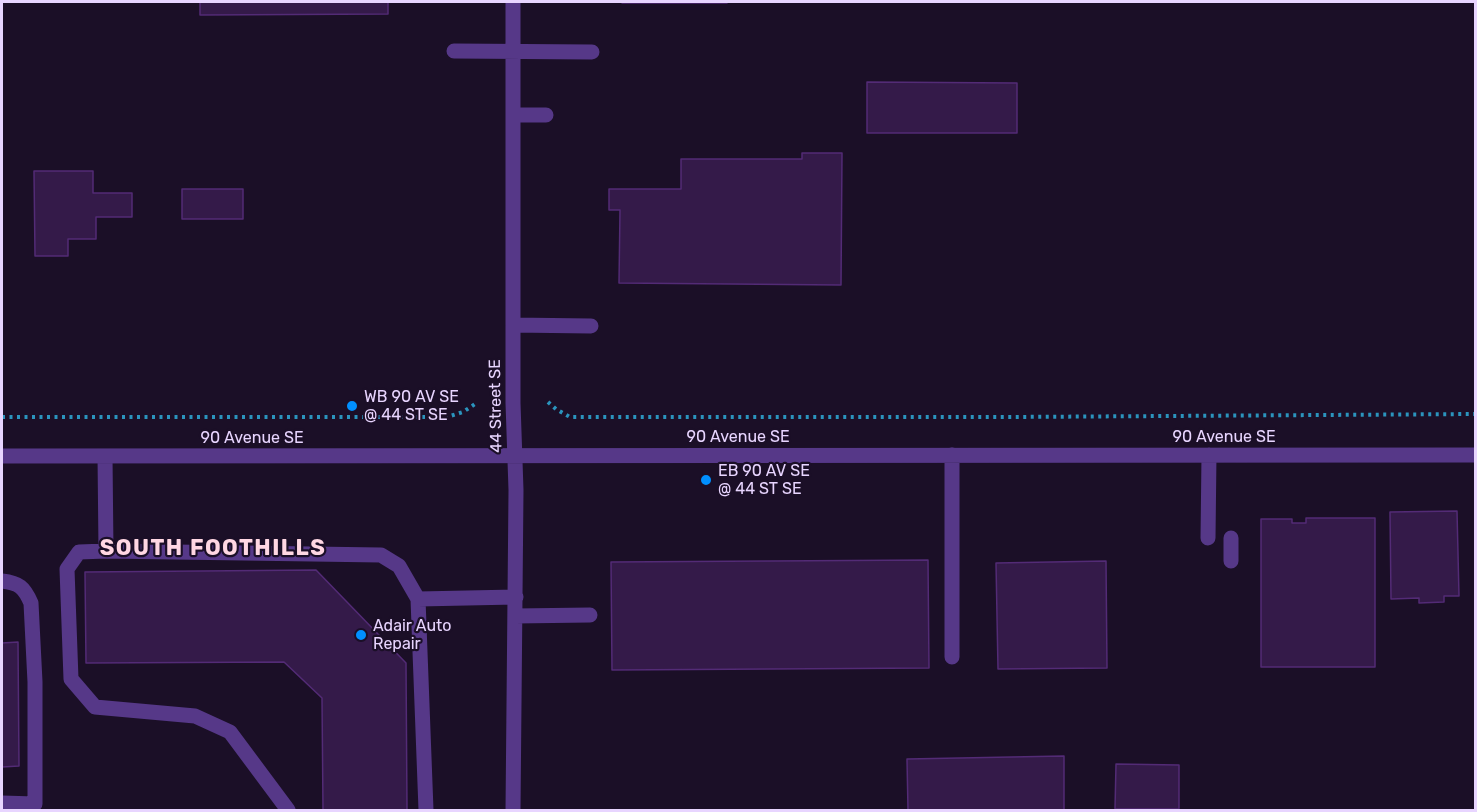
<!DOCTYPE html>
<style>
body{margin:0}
#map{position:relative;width:1477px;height:812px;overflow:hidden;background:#1b0f27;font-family:Rubik,sans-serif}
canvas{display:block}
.frame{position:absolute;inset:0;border:3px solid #e8d5ff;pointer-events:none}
</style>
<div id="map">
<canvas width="1477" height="812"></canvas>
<div class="frame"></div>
</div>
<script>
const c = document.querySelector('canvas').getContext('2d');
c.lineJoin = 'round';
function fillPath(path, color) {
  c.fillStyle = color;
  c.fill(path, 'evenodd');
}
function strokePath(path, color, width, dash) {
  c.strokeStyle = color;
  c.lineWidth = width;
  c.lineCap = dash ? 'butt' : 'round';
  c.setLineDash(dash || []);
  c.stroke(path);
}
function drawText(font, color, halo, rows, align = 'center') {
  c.font = font + ' Rubik,sans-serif';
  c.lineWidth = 4.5;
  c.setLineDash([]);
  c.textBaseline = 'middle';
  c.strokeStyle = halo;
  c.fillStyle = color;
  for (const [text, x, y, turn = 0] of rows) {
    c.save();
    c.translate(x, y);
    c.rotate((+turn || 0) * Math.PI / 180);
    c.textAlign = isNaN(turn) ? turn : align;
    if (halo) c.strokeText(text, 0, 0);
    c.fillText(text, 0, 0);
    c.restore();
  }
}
const building = new Path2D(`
 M200,2H388V14L200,15Z
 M622,2H727V3H622Z
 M867,82L1017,83V133H867Z
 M802,153H842L841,285L619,283L620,210H609V189H681V159H802Z
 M34,171H93V193H132V217H96V239H68V256H35Z
 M182,189H243V219H182Z
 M1457,511L1459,596H1444V602L1419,603V598L1391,599L1390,512Z
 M1306,518H1375V667H1261V519H1292V523H1306Z
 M928,560L929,668L612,670L611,562Z
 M1106,561L1107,668L998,669L996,563Z
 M316,570L406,663L407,810H323L322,698L284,662L86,663L85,572Z
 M18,642L19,766L2,767V643Z
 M1064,756V810H908L907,759Z
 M1116,764L1179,765V809H1115Z`);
const path = new Path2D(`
 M548,402L556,409L570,417H1011L1476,414
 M2,417H447L463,412L475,404`);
const minor = new Path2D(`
 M454,51L592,52
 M513,115H546
 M513,325L591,326
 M952,455V657
 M2,456L1476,455
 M105,456L106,551L381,555L399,566L418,599L516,597
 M1208,538L1209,455
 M106,551L79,552L67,569L71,679L95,707L195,716L230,732L288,810
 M1231,561V538
 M2,581C19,583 24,587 31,603L35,682V804L2,803
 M418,599L426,810
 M515,616L590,615
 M513,810L516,490L513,403V2`);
const markers = [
 [352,406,6,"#018fff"],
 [706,480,6,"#018fff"],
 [361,635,6,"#018fff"]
];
const poiNames = [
 ["WB 90 AV SE",364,397],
 ["@ 44 ST SE",364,415],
 ["EB 90 AV SE",718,471],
 ["@ 44 ST SE",718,489],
 ["Adair Auto",373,626],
 ["Repair",373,644]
];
const streetNames = [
 ["44 Street SE",496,406,-91],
 ["90 Avenue SE",738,437],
 ["90 Avenue SE",1224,437],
 ["90 Avenue SE",252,438]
];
const districtNames = [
 ["SOUTH FOOTHILLS",213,549]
];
fillPath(building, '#341a49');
strokePath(building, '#532b76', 1.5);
strokePath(path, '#2b94bd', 4, [3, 4.5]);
strokePath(minor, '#563888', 15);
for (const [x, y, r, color] of markers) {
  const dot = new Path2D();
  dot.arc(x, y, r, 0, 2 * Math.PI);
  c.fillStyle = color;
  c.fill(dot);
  strokePath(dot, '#1b0f27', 2);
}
drawText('16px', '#e8d5ff', '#1b0f27', poiNames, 'left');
drawText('16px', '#e8d5ff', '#1b0f27', streetNames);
c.letterSpacing = '1.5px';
drawText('bold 22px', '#ffd7e3', '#1b0f27', districtNames);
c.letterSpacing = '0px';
</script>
